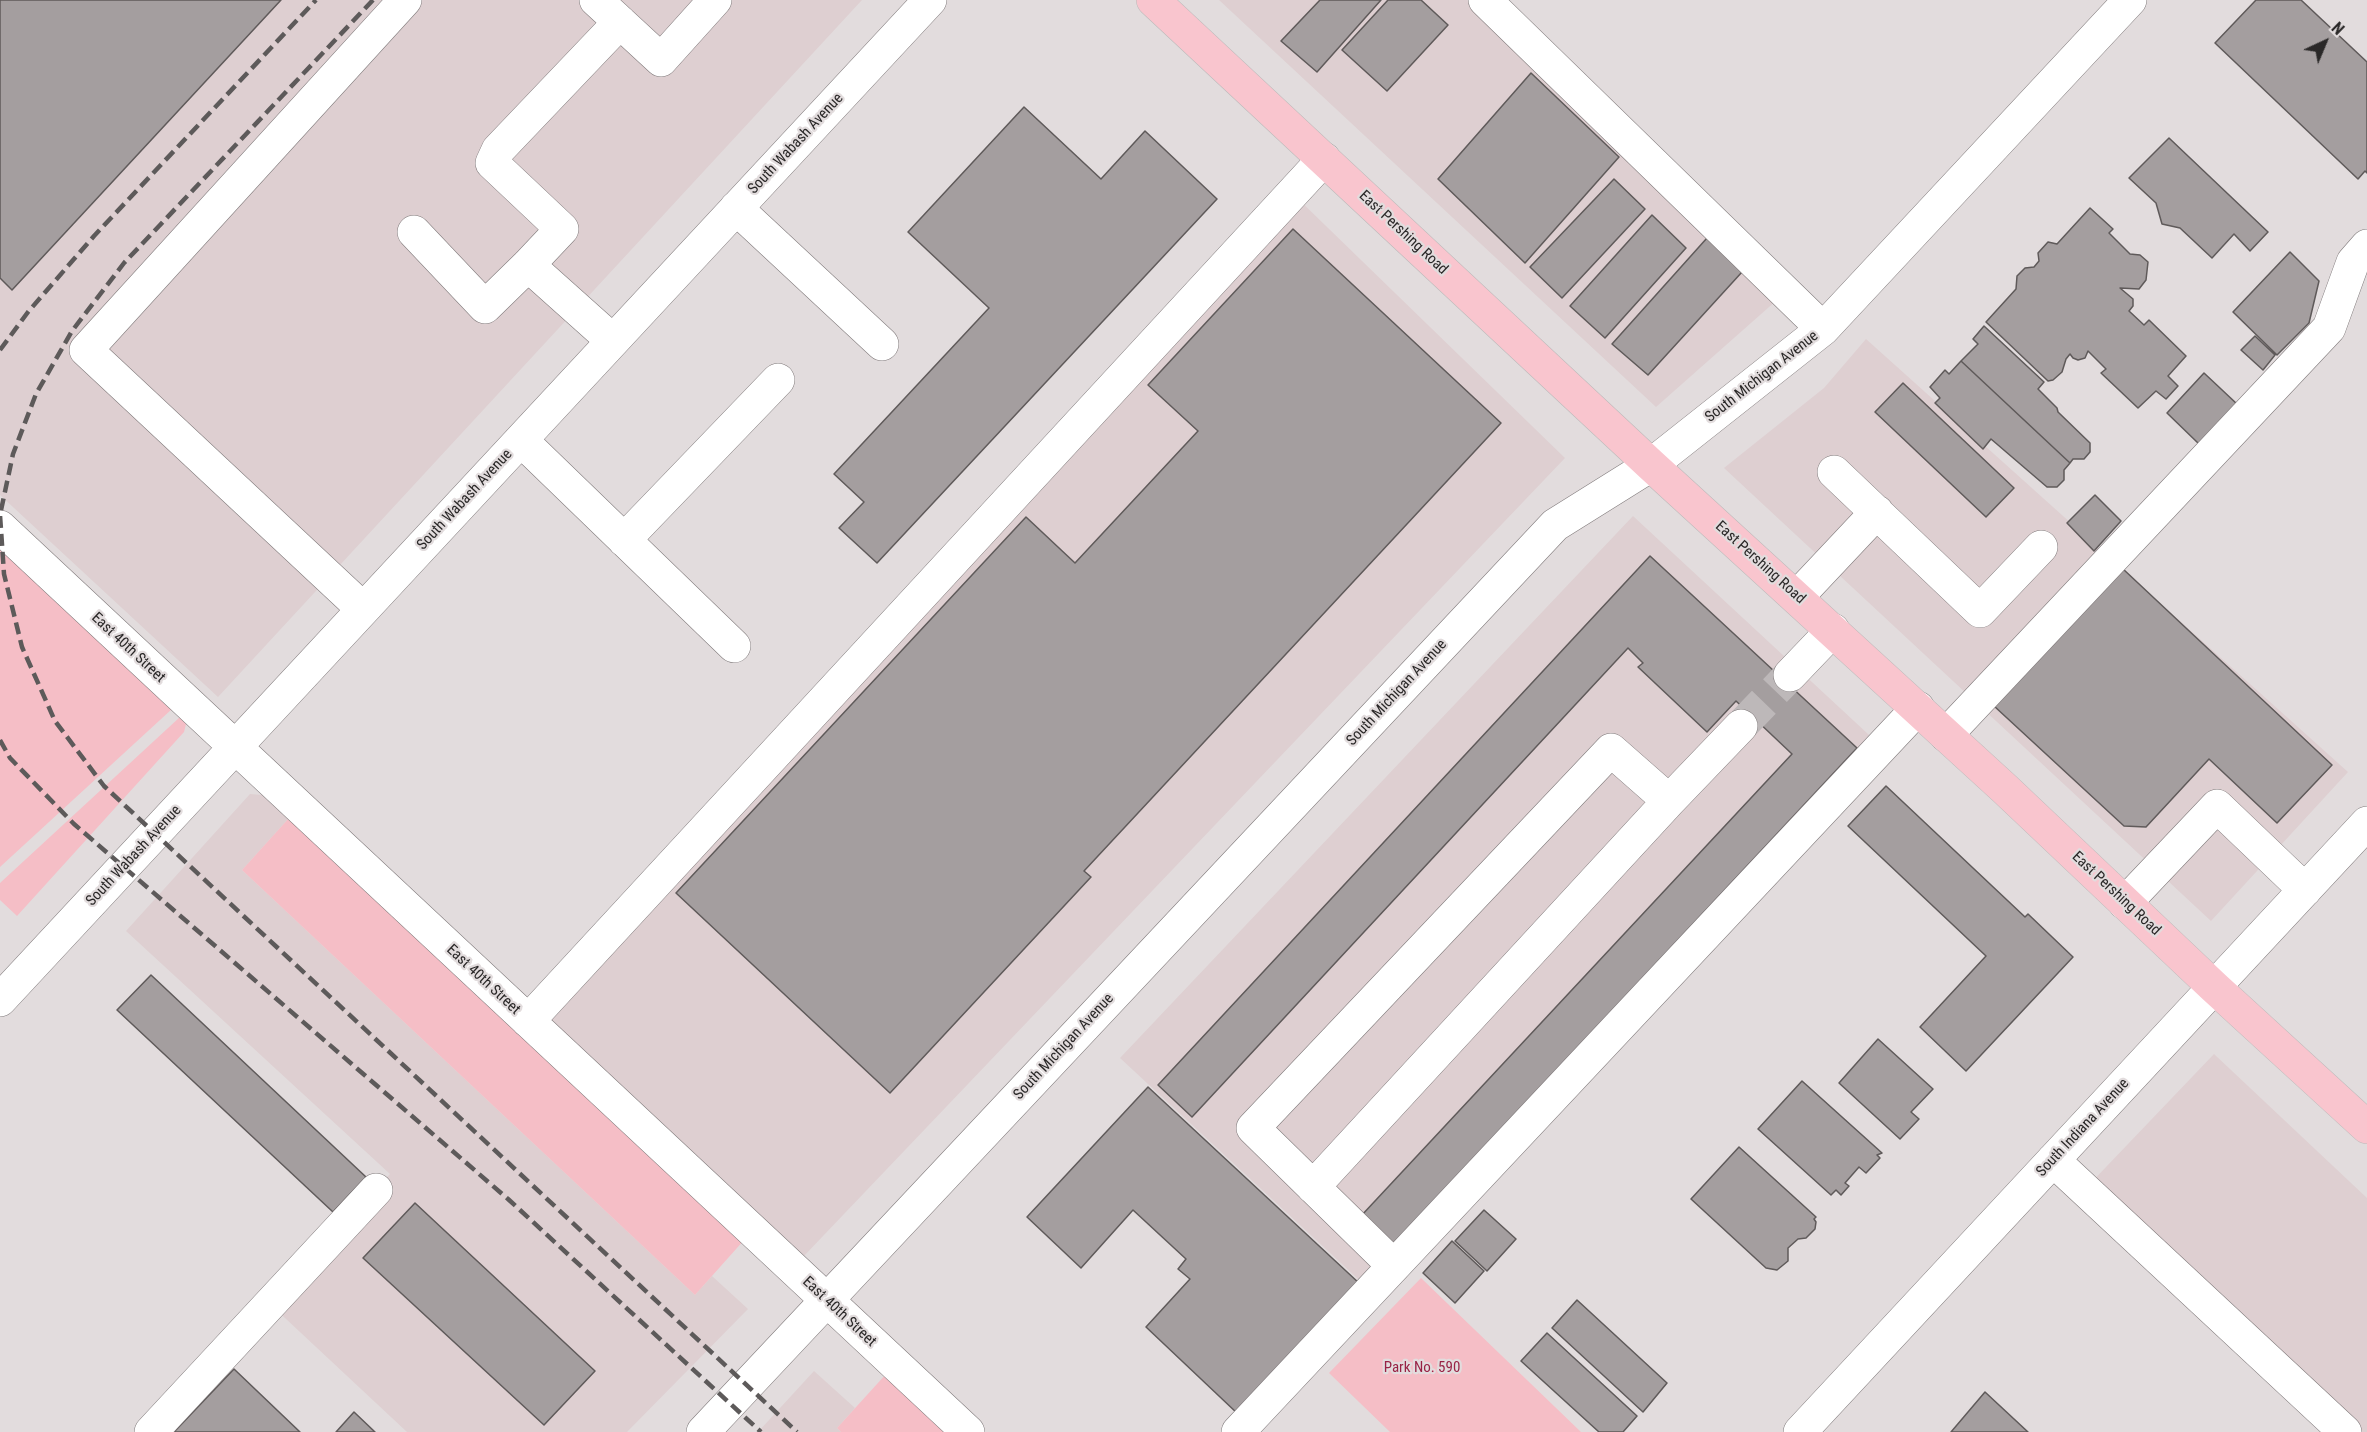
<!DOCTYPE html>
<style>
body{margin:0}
#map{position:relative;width:2367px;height:1432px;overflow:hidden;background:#e2dcdd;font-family:"Roboto Condensed",sans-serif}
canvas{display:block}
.north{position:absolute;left:2295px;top:12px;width:60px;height:60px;-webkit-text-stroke:4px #e2dcdd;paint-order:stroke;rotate:44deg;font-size:16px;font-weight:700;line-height:24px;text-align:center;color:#2a2828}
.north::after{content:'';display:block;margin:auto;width:21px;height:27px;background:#2a2828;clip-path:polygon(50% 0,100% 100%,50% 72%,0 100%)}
</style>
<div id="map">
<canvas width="2367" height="1432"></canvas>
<div class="north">N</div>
</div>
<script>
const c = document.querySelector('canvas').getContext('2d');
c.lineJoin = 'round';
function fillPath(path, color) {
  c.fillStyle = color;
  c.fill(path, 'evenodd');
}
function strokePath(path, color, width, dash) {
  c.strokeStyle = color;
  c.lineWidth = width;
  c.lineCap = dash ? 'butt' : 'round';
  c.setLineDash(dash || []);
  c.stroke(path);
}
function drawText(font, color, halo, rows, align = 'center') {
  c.font = font + ' "Roboto Condensed",sans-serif';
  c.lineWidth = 4.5;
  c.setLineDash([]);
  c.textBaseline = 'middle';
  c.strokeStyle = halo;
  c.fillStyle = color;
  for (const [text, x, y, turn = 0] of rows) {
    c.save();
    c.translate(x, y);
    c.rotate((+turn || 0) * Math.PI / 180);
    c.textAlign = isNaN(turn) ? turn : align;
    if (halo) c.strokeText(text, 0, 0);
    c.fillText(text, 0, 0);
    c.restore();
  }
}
const built = new Path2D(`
 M0,0H862L218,697L0,495Z
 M1219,0H1485L1786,292L1656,407Z
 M1292,193L1565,458L803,1257L539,1009Z
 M1866,339L2348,772L2211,921L1724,468L1824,388Z
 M1633,516L1882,747L1371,1291L1120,1058Z
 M250,794L262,795L289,818L242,870L695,1295L712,1276L748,1309L627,1432H407L270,1304L390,1174L126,931Z
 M2214,1054L2367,1198V1432H2345L2085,1189Z
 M814,1371L855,1408L837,1428L841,1432H758Z`);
const green = new Path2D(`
 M0,548L172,709L0,867Z
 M180,717L186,724L184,732L17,916L0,900V883Z
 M289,818L745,1239L695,1295L242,870Z
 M1421,1278L1581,1432H1390L1329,1373Z
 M887,1373L949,1432H841L837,1428Z`);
const building = new Path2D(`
 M0,0H281L12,290L0,278Z
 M1320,0H1381L1317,72L1281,41Z
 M1388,0H1421L1448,25L1387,91L1342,50Z
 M2256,0H2301L2367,62V173L2365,171L2358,179L2215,43Z
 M1531,73L1619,157L1525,263L1438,179Z
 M1024,107L1101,179L1145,131L1217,199L877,563L839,528L864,502L834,474L989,308L908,232Z
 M2169,138L2268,232L2250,251L2234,234L2212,258L2180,228L2162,224L2156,203L2129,178Z
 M1614,179L1645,209L1562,298L1530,267Z
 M2090,208L2113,229L2109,233L2130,254L2140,255L2148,262L2146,280L2139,289L2120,288L2133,299V306L2129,311L2144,325L2149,320L2186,356L2168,376L2178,386L2166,399L2156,391L2138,408L2101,373L2106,369L2088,351L2085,358L2078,360L2073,358L2070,354L2066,359L2062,372L2053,380L2048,381L1986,322L2016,289L2017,276L2025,268L2034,267L2039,261L2038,253L2048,242L2057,244Z
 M1652,215L1686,248L1605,338L1570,306Z
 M1293,229L1501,423L1084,871L1091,877L890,1093L676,893L1026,517L1075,563L1198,431L1148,385Z
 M1707,238L1742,272L1648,375L1612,344Z
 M2290,252L2319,281L2309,323L2277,355L2233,312Z
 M1984,326L2044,382L2038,389L2057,408L2058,412L2090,443V452L2084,459H2073L2070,463L1961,361L1978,344L1973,339Z
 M2255,336L2275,355L2263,370L2241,350Z
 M1961,361L2070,463L2064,470V480L2057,487H2047L1991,439L1983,449L1935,403L1940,398L1930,387L1945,370L1949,374Z
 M2204,373L2237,404L2199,444L2167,413Z
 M1903,383L2014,488L1986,517L1875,412Z
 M2095,495L2121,521L2094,551L2067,523Z
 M1650,556L1857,748L1393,1246L1361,1216L1792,754L1736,701L1707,732L1638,667L1643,663L1628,648L1192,1117L1158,1085Z
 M2122,568L2332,765L2277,823L2209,759L2146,827L2124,826L1994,706Z
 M1886,786L2025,917L2028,914L2073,957L1966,1071L1920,1027L1986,956L1848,826Z
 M151,975L366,1177L333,1212L117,1010Z
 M1878,1039L1933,1089L1911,1112L1919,1119L1900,1139L1839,1083Z
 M1802,1081L1882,1153L1877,1155L1880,1158L1866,1173L1859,1167L1845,1183L1849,1186L1841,1195L1836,1190L1831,1195L1758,1129Z
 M1148,1087L1360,1284L1238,1414L1146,1327L1190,1279L1178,1269L1186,1259L1133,1210L1081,1268L1027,1217Z
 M1739,1147L1816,1217L1814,1219L1816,1222L1815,1229L1806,1238L1798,1239L1788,1248V1261L1777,1270L1766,1268L1691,1199Z
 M415,1203L595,1371L544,1425L363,1258Z
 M1484,1210L1516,1239L1487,1271L1455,1241Z
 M1452,1241L1484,1271L1455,1303L1423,1273Z
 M1577,1300L1667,1383L1643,1412L1552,1328Z
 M1547,1333L1637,1416L1623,1432H1599L1521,1361Z
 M234,1369L300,1432H174Z
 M1985,1392L2028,1432H1951Z
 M354,1412L375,1432H336Z`);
const minorTunnel = new Path2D(`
 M1741,726L1790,675`);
const minor = new Path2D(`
 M596,0L661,60L715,0
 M1485,0L1823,329
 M736,208L882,344
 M414,232L485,307L528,265L562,229L492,163L498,150L620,22
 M528,265L613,341
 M521,440L734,646
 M1834,472L1980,611L2041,547
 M0,527L968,1432
 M624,540L778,380
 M1797,597L1877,512
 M363,609L86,350L405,0
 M1790,675L1833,630
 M1946,735L2329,328L2353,262L2367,246
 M1669,801L1741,726
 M2125,903L2217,806L2305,890
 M0,1000L930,0
 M528,1021L1324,159
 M2053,1160L2345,1432
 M1313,1187L1669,801L1611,750L1253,1128C1300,1174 1347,1220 1394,1266
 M151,1432L376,1190
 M703,1432L1555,525L1651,465L1823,329L2130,0
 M1238,1432L1918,708
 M1800,1432L2367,823`);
const major = new Path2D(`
 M1153,0L1651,465L2005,789L2214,987L2367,1127`);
const rail = new Path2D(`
 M373,0L124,263L72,331L36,394L13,454L0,515L4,574L22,647L55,721L104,786L797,1432
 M0,350L28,312L94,236L316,0
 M0,740L10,758L74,824L508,1199L761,1432`);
const streetNames = [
 ["South Wabash Avenue",796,144,-47],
 ["East Pershing Road",1403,233,43],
 ["South Michigan Avenue",1762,377,-38],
 ["South Wabash Avenue",465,500,-47],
 ["East Pershing Road",1760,563,42],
 ["East 40th Street",128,648,43],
 ["South Michigan Avenue",1397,693,-47],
 ["South Wabash Avenue",134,856,-47],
 ["East Pershing Road",2116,894,43],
 ["East 40th Street",483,980,43],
 ["South Michigan Avenue",1064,1047,-47],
 ["South Indiana Avenue",2083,1128,-47],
 ["East 40th Street",839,1312,43]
];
const parkNames = [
 ["Park No. 590",1422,1368]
];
fillPath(built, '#decfd1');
fillPath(green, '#f5bec6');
fillPath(building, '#a49e9f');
strokePath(building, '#5f5a5a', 1.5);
strokePath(minorTunnel, '#bdb8b9', 33, [33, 16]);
strokePath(minor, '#817b7c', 34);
strokePath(major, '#bbbaba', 34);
strokePath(minor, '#fff', 33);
strokePath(major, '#f9c5ce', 33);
strokePath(rail, '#5d5a5a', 4.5, [12, 6]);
drawText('15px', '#2a2828', '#e2dcdd', streetNames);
drawText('15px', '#982245', '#e2dcdd', parkNames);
</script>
